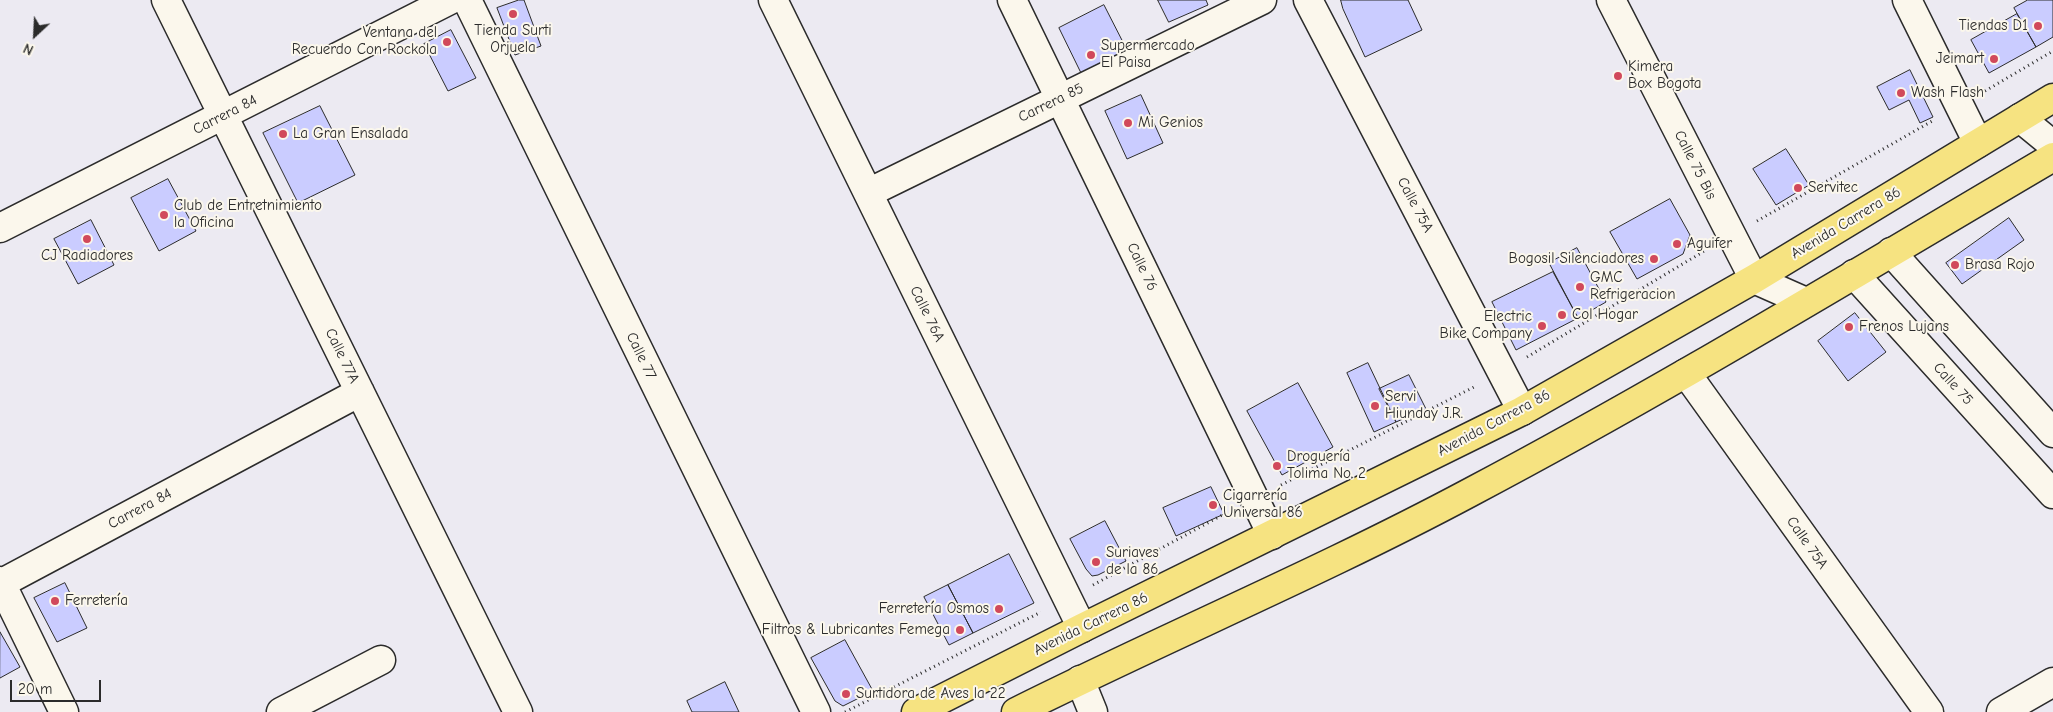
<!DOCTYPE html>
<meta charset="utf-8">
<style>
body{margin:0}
#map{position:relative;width:2053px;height:712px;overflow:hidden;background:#eceaf2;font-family:"Comic Neue",sans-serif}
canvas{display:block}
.north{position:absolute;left:10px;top:10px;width:50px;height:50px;-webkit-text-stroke:4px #fbf7ec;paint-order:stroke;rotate:205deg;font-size:14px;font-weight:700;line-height:20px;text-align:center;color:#2b2b2b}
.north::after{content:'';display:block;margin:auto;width:18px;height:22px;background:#2b2b2b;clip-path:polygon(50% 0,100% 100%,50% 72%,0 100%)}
.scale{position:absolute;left:10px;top:680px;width:91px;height:22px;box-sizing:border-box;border:2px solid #2b2b2b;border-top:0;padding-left:6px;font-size:15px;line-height:18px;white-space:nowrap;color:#2b2b2b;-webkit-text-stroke:4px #fbf7ec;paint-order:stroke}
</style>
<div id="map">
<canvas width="2053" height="712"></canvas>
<div class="north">N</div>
<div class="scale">20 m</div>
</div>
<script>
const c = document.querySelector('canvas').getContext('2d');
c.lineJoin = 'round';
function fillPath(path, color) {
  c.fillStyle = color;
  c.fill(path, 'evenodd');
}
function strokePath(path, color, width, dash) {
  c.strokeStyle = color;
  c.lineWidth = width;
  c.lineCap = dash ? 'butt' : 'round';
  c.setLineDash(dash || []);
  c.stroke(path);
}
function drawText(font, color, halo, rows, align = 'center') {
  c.font = font + ' "Comic Neue",sans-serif';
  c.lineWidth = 4;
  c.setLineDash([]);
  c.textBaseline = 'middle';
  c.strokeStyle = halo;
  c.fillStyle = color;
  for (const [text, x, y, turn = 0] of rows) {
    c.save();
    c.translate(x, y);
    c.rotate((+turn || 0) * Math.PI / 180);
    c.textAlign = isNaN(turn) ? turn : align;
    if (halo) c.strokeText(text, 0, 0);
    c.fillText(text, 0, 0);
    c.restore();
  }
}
const building = new Path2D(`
 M519,0H524L541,46L515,55L497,8Z
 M1158,0H1206L1208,5L1169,22Z
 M1341,0H1408L1422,30L1365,57L1343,9Z
 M2028,0H2053V37L2036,47L2014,8Z
 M1104,5L1127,50L1081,73L1059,28Z
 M2017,14L2036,47L1989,73L1971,40Z
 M451,30L476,78L448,91L424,44Z
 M1910,70L1933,117L1920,123L1909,100L1889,110L1877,87Z
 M1141,95L1163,143L1127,159L1105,111Z
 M320,106L355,175L298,203L263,133Z
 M1786,149L1809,185L1776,205L1753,169Z
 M168,179L196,231L159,251L131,198Z
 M1670,199L1690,235L1683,254L1637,279L1610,232Z
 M2009,218L2024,240L1962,284L1946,263Z
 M91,220L114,265L78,284L54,239Z
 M1577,248L1606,302L1578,318L1549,263Z
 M1553,272L1578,318L1516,350L1492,302Z
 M1855,313L1886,352L1848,381L1818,341Z
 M1368,363L1396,422L1374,432L1347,373Z
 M1409,375L1426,409L1396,422L1379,389Z
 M1298,383L1333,447L1282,475L1247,411Z
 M1211,487L1224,514L1176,536L1163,508Z
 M1105,521L1126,561L1098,575L1092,576L1086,569L1070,539Z
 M1009,554L1034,603L973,633L948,585Z
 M65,583L87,628L57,642L34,598Z
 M948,585L973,633L949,645L924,597Z
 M0,632L20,667L0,678Z
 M845,640L873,691L843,706L835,701L811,658Z
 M725,682L739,712H692L687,701Z`);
const path = new Path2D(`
 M1985,91L2053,51
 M1757,221L1934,120
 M1527,357L1706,250
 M1281,485L1476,386
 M1093,585L1228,512
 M845,712L1041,612`);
const minor = new Path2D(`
 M166,0L518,712
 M467,0L816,712
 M773,0L1082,628
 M1012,0L1272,535
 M1308,0L1522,411
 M1611,0L1754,279L1806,302
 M868,193L1262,0
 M0,228L450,0
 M1686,373L1929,712
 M0,581L64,712
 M0,584L360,392
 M281,712L381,660
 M2001,712L2053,682`);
const tertiary = new Path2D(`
 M1907,0L1978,143
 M2020,118L2053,145
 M1891,252L2053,433
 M1854,274L2053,494
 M1080,680L1093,712`);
const primary = new Path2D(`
 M916,712L1082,628L1522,411L1754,279L2053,98
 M1016,712C1166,637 1321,572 1469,493C1668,388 1859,271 2053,157`);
const markers = [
 [513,14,5,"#d1495b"],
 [2038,26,5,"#d1495b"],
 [447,42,5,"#d1495b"],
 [1091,55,5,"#d1495b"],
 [1994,59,5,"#d1495b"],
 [1618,76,5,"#d1495b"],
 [1901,93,5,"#d1495b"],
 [1128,123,5,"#d1495b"],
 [283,134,5,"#d1495b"],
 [1798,188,5,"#d1495b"],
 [164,215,5,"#d1495b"],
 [87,239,5,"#d1495b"],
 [1677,244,5,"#d1495b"],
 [1654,259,5,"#d1495b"],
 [1955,265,5,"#d1495b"],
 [1580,287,5,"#d1495b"],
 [1562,315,5,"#d1495b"],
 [1542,326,5,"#d1495b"],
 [1849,327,5,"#d1495b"],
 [1375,406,5,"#d1495b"],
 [1277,466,5,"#d1495b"],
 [1213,505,5,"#d1495b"],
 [1096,562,5,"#d1495b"],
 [55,601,5,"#d1495b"],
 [999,609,5,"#d1495b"],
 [960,630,5,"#d1495b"],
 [846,694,5,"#d1495b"]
];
const poiNames = [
 ["Tiendas D1",2028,26,"right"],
 ["Tienda Surti",513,31,"center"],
 ["Orjuela",513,48,"center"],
 ["Ventana del",437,33,"right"],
 ["Recuerdo Con Rockola",437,50,"right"],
 ["Supermercado",1101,46],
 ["El Paisa",1101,63],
 ["Jeimart",1984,59,"right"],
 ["Kimera",1628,67],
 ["Box Bogota",1628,84],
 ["Wash Flash",1911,93],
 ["Mi Genios",1138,123],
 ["La Gran Ensalada",293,134],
 ["Servitec",1808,188],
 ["Club de Entretnimiento",174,206],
 ["la Oficina",174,223],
 ["Aguifer",1687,244],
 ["CJ Radiadores",87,256,"center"],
 ["Bogosil Silenciadores",1644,259,"right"],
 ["Brasa Rojo",1965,265],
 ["GMC",1590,278],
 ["Refrigeracion",1590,295],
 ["Col Hogar",1572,315],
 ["Electric",1532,317,"right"],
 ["Bike Company",1532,334,"right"],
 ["Frenos Lujans",1859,327],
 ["Servi",1385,397],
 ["Hiunday J.R.",1385,414],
 ["Droguería",1287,457],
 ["Tolima No. 2",1287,474],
 ["Cigarrería",1223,496],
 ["Universal 86",1223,513],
 ["Suriaves",1106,553],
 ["de la 86",1106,570],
 ["Ferretería",65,601],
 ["Ferretería Osmos",989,609,"right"],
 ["Filtros & Lubricantes Femega",950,630,"right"],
 ["Surtidora de Aves la 22",856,694]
];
const streetNames = [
 ["Carrera 85",1051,103,-26],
 ["Carrera 84",225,115,-27],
 ["Calle 75 Bis",1695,165,63],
 ["Calle 75A",1415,205,62],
 ["Avenida Carrera 86",1846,223,-31],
 ["Calle 76",1142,267,64],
 ["Calle 76A",927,314,64],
 ["Calle 77A",342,356,64],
 ["Calle 77",641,356,64],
 ["Calle 75",1953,384,48],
 ["Avenida Carrera 86",1494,423,-28],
 ["Carrera 84",140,509,-28],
 ["Calle 75A",1807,543,55],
 ["Avenida Carrera 86",1091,624,-26]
];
fillPath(building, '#caccff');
strokePath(building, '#2b2b2b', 1);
strokePath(minor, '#2b2b2b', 31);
strokePath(tertiary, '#2b2b2b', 31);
strokePath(primary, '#2b2b2b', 31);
strokePath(path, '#2b2b2b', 3, [1, 4]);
strokePath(minor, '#fbf7ec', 28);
strokePath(tertiary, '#fbf7ec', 28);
strokePath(primary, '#f6e381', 28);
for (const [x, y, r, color] of markers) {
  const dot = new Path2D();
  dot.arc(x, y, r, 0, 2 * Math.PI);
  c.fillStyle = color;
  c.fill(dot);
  strokePath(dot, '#fbf7ec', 2);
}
drawText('15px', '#2b2b2b', '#fbf7ec', poiNames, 'left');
drawText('15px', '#2b2b2b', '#fbf7ec', streetNames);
</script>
